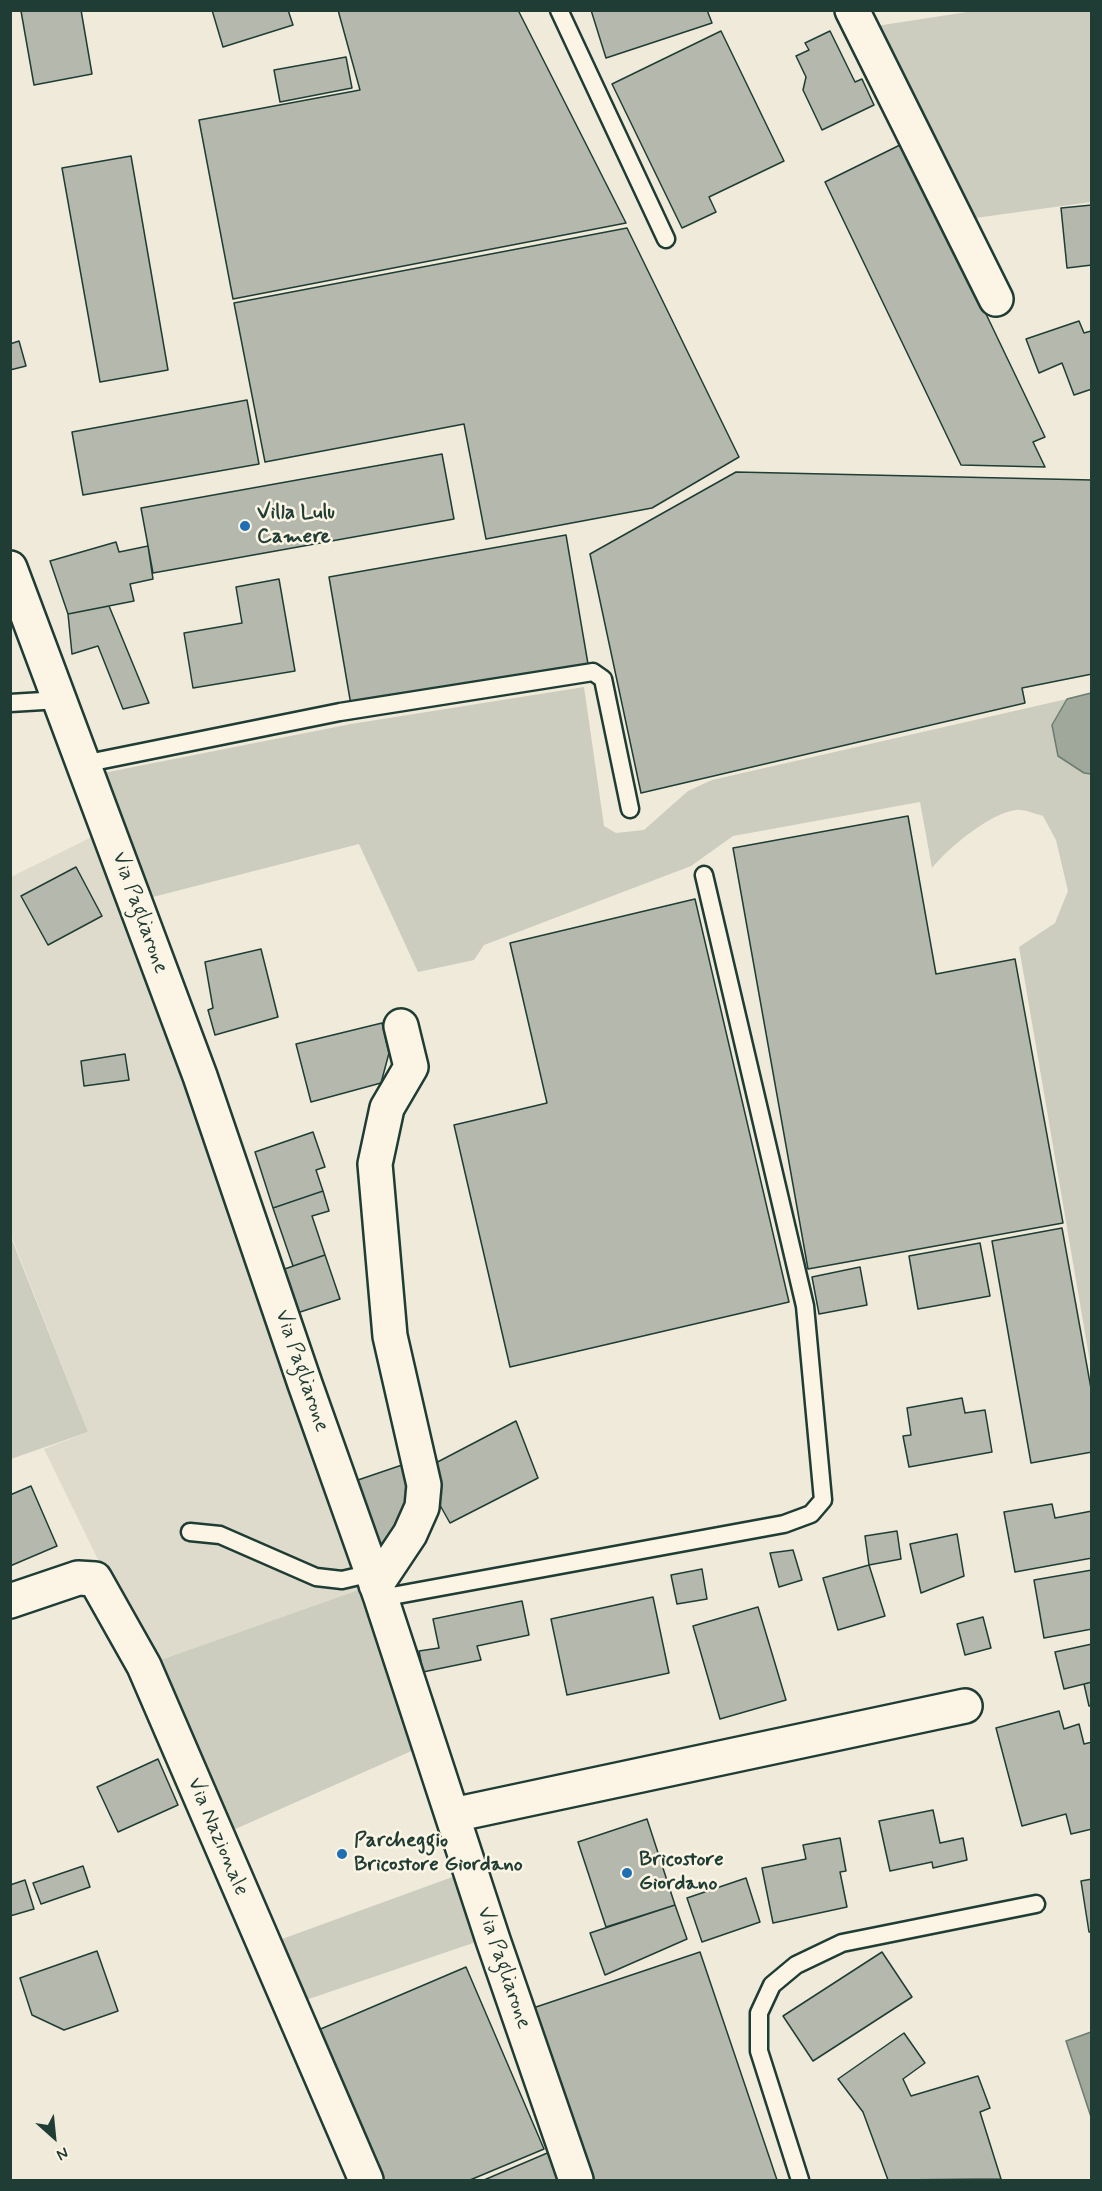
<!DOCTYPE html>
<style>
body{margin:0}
#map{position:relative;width:1102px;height:2191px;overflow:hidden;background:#efeada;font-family:Mynerve,sans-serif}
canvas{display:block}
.frame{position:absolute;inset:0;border:12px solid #1f3d34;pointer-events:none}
.north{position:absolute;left:24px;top:2107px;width:60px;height:60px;-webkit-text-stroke:4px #fcf5e5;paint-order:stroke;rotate:153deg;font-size:16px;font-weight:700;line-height:24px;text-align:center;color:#1f3d34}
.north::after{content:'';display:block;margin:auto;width:21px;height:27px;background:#1f3d34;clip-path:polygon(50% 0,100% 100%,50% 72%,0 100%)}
</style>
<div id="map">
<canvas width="1102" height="2191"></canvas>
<div class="frame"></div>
<div class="north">N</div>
</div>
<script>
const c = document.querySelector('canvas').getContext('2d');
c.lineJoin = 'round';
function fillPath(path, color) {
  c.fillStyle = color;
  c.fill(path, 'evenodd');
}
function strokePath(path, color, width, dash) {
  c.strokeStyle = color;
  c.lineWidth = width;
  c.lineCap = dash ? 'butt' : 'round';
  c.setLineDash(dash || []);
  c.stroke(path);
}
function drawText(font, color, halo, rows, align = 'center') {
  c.font = font + ' Mynerve,sans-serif';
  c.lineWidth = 5;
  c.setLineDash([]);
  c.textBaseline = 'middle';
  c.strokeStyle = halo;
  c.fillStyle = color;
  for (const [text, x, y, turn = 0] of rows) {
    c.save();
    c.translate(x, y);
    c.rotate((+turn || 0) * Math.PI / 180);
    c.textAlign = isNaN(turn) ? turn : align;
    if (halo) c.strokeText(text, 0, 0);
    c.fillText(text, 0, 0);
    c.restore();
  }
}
const built = new Path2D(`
 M100,833L364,1588L149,1664L44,1449L88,1432L11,1235V877Z`);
const green = new Path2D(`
 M980,10L1091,11V202L968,219L870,27Z
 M584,687L604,826L616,833L644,830L688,791L712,780L1067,699L1052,725L1084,773L1092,774L1091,1368L1019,947L1055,923L1068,891L1056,840L1043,816C1035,814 1024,809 1016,810C990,813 948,848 932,868L920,802L733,836L691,866L484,945L474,960L418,972L359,844L149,898L103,773L351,724Z
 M10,1235L88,1432L11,1459H10Z
 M364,1588L416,1749L224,1834L149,1664Z
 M458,1875L479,1941L297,2003L271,1943Z`);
const water = new Path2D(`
 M1091,693H1092L1091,774L1084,773L1058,756L1052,725L1067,699Z
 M1091,2032H1092L1091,2117L1066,2041Z`);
const building = new Path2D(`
 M26,10H81L92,74L34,85L21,11Z
 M212,10H288L293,25L223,47Z
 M338,10H518L626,223L233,299L199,120L360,90Z
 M591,10H707L712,23L606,58Z
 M721,31L784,161L709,197L716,212L682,228L612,84Z
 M830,31L855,82L862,79L874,105L822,130L803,90L806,77L796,56L809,50L805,43Z
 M346,57L352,88L280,102L274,70Z
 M904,143L1045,437L1033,442L1045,467L961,465L825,182Z
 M131,156L168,370L100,382L62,168Z
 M1092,205V265L1067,268L1061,208Z
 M627,228L739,457L652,508L486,539L464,424L265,462L234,303Z
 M1079,321L1084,333L1091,331L1092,333V389L1074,395L1062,363L1039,373L1026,339Z
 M19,341L26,366L10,370V344Z
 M247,400L259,464L83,495L72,432Z
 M442,454L454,519L153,573L141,508Z
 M736,472L1092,480V674L1022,688L1025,703L641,793L590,554Z
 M566,535L588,664L351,705L329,577Z
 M116,542L119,552L148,546L153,579L130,584L134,601L68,614L50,561Z
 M279,579L295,671L193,688L184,633L242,623L236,587Z
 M109,606L149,703L123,709L98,646L72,654L68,614Z
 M908,816L936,974L1015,959L1063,1223L808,1269L733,848Z
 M76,867L102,916L48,945L21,896Z
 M695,899L789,1302L510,1367L454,1125L547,1103L510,943Z
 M261,949L278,1017L215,1035L208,1010L213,1008L205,962Z
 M382,1023L389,1053L381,1083L311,1102L296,1044Z
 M125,1054L129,1080L84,1086L81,1061Z
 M313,1132L325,1167L316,1170L323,1191L273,1208L255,1152Z
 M323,1191L329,1211L312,1216L325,1255L293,1266L273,1208Z
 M1062,1228L1092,1394V1452L1031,1463L992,1241Z
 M980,1243L990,1296L918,1309L909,1256Z
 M325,1255L340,1299L291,1315L276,1272Z
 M860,1267L867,1305L819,1314L812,1277Z
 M962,1398L965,1413L985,1410L992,1452L909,1467L903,1436L911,1435L907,1408Z
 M516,1421L538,1478L450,1523L432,1491L428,1467Z
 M405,1464L413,1491L401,1530L381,1556L355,1481Z
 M31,1486L57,1546L10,1566V1495Z
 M1052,1504L1055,1518L1092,1511V1558L1015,1572L1004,1512Z
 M897,1531L901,1559L869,1565L865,1536Z
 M957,1534L964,1576L921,1593L910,1544Z
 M793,1550L802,1580L779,1587L770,1553Z
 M869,1565L885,1616L838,1630L823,1578Z
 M702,1569L707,1599L677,1604L671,1575Z
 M1092,1570V1629L1044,1638L1034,1580Z
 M653,1597L669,1673L567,1695L551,1619Z
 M522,1601L529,1635L477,1646L481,1660L423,1672L419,1651L439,1648L433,1619Z
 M758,1607L786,1700L720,1719L693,1626Z
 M983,1617L991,1648L965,1655L957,1624Z
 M1092,1644V1682L1064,1689L1055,1652Z
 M1092,1682V1705L1089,1706L1084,1684Z
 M1059,1711L1064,1729L1079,1724L1084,1744L1092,1742V1829L1071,1834L1066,1814L1022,1826L996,1728Z
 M158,1759L178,1805L118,1832L97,1787Z
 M933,1810L940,1843L963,1838L967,1860L933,1868L932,1862L890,1871L879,1821Z
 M647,1819L675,1905L606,1927L578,1842Z
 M840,1838L846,1871L840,1872L847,1907L773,1923L762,1868L806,1859L803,1845Z
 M83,1866L90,1887L41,1904L33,1883Z
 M746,1878L760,1922L702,1942L687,1898Z
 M1092,1879V1932H1089L1081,1881Z
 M25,1880L34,1909L10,1916V1885Z
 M675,1905L687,1939L605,1975L590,1933Z
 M97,1951L118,2011L64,2030L32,2015L20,1978Z
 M700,1952L777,2180H592L533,2008Z
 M882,1952L912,1997L813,2061L783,2016Z
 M466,1967L544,2149L470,2180H378L316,2031Z
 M904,2033L925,2063L903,2079L911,2096L978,2076L990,2108L980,2112L1001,2179L888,2180L863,2112L838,2079Z
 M552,2151L563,2180H484Z`);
const service = new Path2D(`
 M559,10L666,239
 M10,703L60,700
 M83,764L340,712L593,672L603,679L630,809
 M190,1532L220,1535L316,1577L342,1580L372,1573
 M381,1598L784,1524L811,1514L823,1500L805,1306L704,875
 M800,2180L759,2051V2013L772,1985L796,1965L842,1943L1036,1904`);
const minor = new Path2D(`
 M852,10L996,299
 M10,568L200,1076L305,1384L381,1598L493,1940L576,2180
 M376,1585L410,1534L422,1507L424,1485L390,1336L375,1164L387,1108L411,1067L401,1026
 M10,1601L78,1578L95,1579L144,1666L366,2180
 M453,1815L965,1706`);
const markers = [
 [245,526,6,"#1f6fb2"],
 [342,1854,6,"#1f6fb2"],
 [627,1873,6,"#1f6fb2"]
];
const poiNames = [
 ["Villa Lulu",257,514],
 ["Camere",257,538],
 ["Parcheggio",354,1842],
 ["Bricostore Giordano",354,1866],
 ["Bricostore",639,1861],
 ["Giordano",639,1885]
];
const streetNames = [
 ["Via Pagliarone",139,913,70],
 ["Via Pagliarone",301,1371,71],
 ["Via Nazionale",217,1837,67],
 ["Via Pagliarone",503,1968,71]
];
fillPath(built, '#dedbcc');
fillPath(green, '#cccdbf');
fillPath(water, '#9fa89a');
strokePath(water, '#6c7d71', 1.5);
fillPath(building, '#b5b9ad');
strokePath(building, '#1f3d34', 1.5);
strokePath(service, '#1f3d34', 21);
strokePath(minor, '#1f3d34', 38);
strokePath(service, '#fcf5e5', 16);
strokePath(minor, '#fcf5e5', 33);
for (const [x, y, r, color] of markers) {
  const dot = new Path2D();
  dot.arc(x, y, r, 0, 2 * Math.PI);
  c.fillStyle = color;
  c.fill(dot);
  strokePath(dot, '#fcf5e5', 2);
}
drawText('bold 21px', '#1f3d34', '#fcf5e5', poiNames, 'left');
drawText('21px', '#1f3d34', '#fcf5e5', streetNames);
</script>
